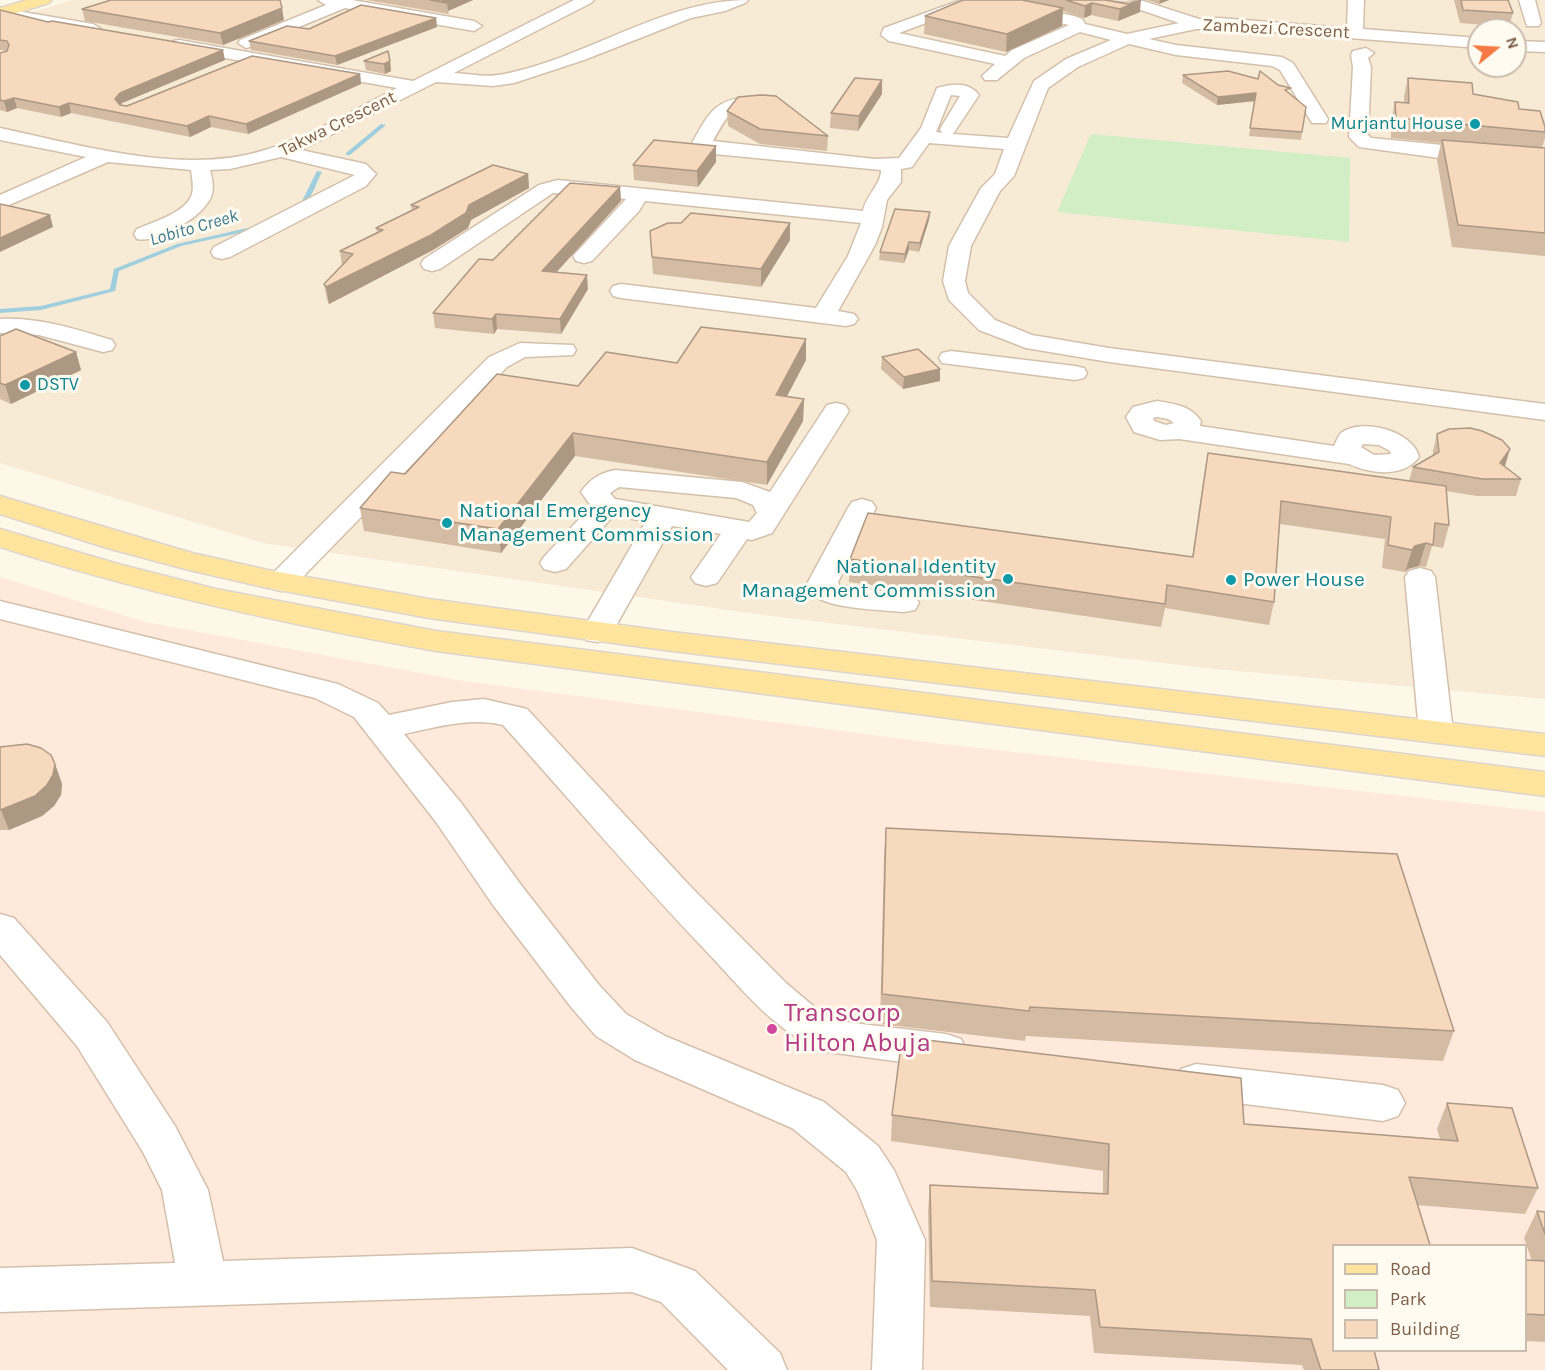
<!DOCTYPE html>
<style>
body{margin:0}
#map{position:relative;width:1545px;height:1370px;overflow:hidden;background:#fef8e8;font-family:Karla,sans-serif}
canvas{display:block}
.legend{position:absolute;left:1332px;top:1244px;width:195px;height:108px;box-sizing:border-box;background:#fffbf0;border:2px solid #cbbdad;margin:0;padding:8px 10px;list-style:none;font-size:18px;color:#7c5f48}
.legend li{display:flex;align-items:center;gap:12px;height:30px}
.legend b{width:30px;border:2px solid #cbbdad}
.north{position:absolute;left:1467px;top:18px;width:60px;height:60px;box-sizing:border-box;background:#fffbf0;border:2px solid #cbbdad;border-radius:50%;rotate:72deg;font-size:16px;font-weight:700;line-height:24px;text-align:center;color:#7c5f48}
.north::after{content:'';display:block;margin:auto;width:21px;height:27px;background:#f37a42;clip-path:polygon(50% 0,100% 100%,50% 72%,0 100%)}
</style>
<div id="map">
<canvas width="1545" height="1370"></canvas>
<ul class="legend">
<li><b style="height:8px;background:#ffe49e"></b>Road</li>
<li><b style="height:16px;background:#d1eec4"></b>Park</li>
<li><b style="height:16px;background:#f7d9bd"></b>Building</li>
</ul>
<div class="north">N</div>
</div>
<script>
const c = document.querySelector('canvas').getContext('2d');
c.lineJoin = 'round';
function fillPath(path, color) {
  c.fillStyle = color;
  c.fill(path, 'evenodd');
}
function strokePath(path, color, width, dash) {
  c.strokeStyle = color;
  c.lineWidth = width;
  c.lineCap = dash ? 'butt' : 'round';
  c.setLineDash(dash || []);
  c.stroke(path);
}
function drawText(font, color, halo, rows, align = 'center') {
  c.font = font + ' Karla,sans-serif';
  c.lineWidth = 6;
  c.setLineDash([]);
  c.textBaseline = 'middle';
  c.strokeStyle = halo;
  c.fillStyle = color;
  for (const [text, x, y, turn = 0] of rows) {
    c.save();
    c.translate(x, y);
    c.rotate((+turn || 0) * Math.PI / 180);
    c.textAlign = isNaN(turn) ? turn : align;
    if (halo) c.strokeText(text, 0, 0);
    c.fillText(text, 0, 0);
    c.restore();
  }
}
const residential = new Path2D(`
 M72,0H1545V699L1205,668L763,615L263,543L0,463V22ZM1479,30H1515V66H1479Z`);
const commercial = new Path2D(`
 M0,577L145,622L463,681L925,742L1545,812V1370H0ZM1334,1246H1526V1350H1334Z`);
const green = new Path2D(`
 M1091,134L1350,158L1349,242L1057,212Z`);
const stream = new Path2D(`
 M381,124L386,125L350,155H346V153Z
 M317,171L322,172C315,185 309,209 293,211V209L301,203Z
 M256,226L258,227V229L181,246L119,271L115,291L41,310L0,313V309L41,306L110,289L114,269L177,244Z`);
const minor = new Path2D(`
 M318,0H352L474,21L482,26L474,31L345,8L252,46L246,48L238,43L240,40L326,5Z
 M574,0H594L591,3L454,73C471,74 488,78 504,74C587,58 663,0 748,0L745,3L725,11L691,18L584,60L514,83L493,86L436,82L301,150L366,164L376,174L366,186L230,257L222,259L214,257L211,252L214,247L355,175L281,157L230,169L210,170C212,177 214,186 212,194C207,215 158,244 137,239L134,234L137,229C153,222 186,213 192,194C194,187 192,178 191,170L108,162L0,209V195L86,157L0,140V128C81,145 184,176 265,150C311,136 354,110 397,88L179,50L171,45L173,41L179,40L413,81Z
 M961,0H973L975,3L972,6L899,33L1005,56L1012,50L1069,25L1012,12L1010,9L1018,4L1074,16L1082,19L1085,24L1127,34L1179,23L1138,9L1127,13L1092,6L1089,3L1091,0L1126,3L1140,0L1199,19L1219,18L1347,28L1348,0H1364L1363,29L1479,38V48L1219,28L1196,29L1149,39L1176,45L1282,57L1293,63L1328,119L1326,123H1312L1280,70L1272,66L1176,55L1129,44L1078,67L1048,88L1014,176L1000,191L971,246L965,281L968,293L995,320L1032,335L1109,348L1545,404V420L1109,362L1026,348L979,330L949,300L943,281L949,246L981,188L995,174L1004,149L929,143L912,167L901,169V182L887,200L882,227L875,245L838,311L854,314L858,319L854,324L846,326L621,298L613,296L610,291L613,286L621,284L816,308L848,256L861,223L645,201L639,211L592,261L584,263L576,261L573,256L626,199L553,193L440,269L432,271L424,269L421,264L424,259L539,185L558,180L863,211C866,195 881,185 881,170L714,154L695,147L692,143C708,115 714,99 749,97C757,96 765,95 773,97L776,101L773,105C733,115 737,97 713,141L875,159L899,158L921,128L937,88C951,84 969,81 979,95L953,134L1008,138L1034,81L1066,59L1111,40L1080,32L1024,58L997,80H985L982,76L995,64L889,41L881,35L884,28ZM951,95L960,96L940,129L942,133L936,132Z
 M1519,0H1535L1541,23L1539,26H1527Z
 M0,8L93,24L101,29L93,34L0,18Z
 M1515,41L1545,42V52L1515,51Z
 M1366,48L1374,53L1368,58L1371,67L1368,135L1371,138L1545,155V167L1447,159L1359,147L1349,137L1353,67L1351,55L1353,51Z
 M0,319C39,317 75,329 112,340L115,345L112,350L103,352L39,335L0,333Z
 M520,343L573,345L576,350L573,355L525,357L507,367L292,588L281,591L270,588L266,582L270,576L489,357Z
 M951,351L1075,366L1084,368L1087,373L1084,378L1075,380L942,363L939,358L942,353Z
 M1157,401C1174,404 1190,405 1201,421L1200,426L1334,446C1336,442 1338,436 1341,433C1362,417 1413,431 1419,457C1404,478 1370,474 1349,464L1179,439L1160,440L1134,432L1126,417L1133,407ZM1157,417L1168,419L1174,423L1166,425L1154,421L1153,418ZM1363,444L1379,445L1390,451L1391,454L1374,455L1361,447Z
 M836,403L845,405L849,411L772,533L752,540L747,539L717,583L706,586L695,583L691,577L721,534L672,526L608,640L597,642L586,640L581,633L646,521L613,516L566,569L555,572L544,569L540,563L544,557L591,506L581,492C590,479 600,473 615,470L742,482L770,492L827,405ZM619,487L736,498L753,505L757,513L749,522L615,499L610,493Z
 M862,499L872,502L876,508L838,582L839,585L915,596L919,603L915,610L904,612C884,610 828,609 814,595C811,591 809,586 808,582L848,508L852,502Z
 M1420,568L1431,571L1435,577L1453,732L1448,740L1436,743L1424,740L1419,732L1405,577L1409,571Z
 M0,601L338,684L378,703L389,715L452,702L484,699L527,709L689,885L786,983L818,1010L836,1021L946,1034L961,1039L967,1051L961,1063L946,1068L828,1052C778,1036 742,989 707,952C637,879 571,801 503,725C470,717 437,727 404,734L462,804L521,885L599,985L626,1014L665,1036L824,1102L878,1146L894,1170L925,1240L922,1370H872L877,1240L858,1192L846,1172L792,1128L635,1060L596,1036L571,1007L493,905L436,822L354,717L315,698L0,619Z
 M0,914L14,918L107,1022L175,1126L208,1190L223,1261L632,1248L695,1271L780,1353L787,1370H728L661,1302L632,1292L0,1312V1268L175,1263L162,1190L143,1152L77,1046L0,955Z
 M1196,1064L1383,1085L1398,1090L1405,1103L1398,1116L1383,1121L1196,1098L1181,1093L1174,1081L1181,1069Z`);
const major = new Path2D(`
 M27,0H52L49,3L0,18V8Z
 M0,496L192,553L268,570L429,599L672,632L1545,734V756L672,651L429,618L268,588L189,570L107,548L0,514Z
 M0,529L118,564L216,589L436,631L1545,772V796L436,651C289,625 143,593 0,547Z`);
const wall = new Path2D(`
 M366,0H473L448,11L449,14Z
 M963,0H1105L1140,12L1118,21L1091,15L1084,18L1063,11L1062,26L1006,52L924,34L925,16Z
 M1147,0H1169L1159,4Z
 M1454,0H1508L1513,13L1509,27L1460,23Z
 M82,9L284,20L223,45L85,21Z
 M0,10L48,22L225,60L122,103L121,105L127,106L360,74L361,84L248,134L211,127L190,137L71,113L61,117L17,108L7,112L0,110V53L8,51L0,50Z
 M436,18L437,27L337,65L251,50L249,41L309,29Z
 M364,61H390L391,71L385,74L366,70Z
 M1183,75L1290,94L1302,132L1301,140L1249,136L1255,101L1217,105L1182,83Z
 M1408,78L1473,94L1519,109L1545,127V139L1542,147L1545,148V256L1452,247L1437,160L1441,143L1391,138V122L1395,102L1404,103V97Z
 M882,94L858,131L830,128L831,113Z
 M727,111L828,136L827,151L760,144L728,126Z
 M716,162L698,187L634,180L633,165Z
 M528,174L529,188L471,220L468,228L433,250L329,304L327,300L324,284L342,265L340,251L377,232L376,228L412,211L411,205Z
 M620,187L621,201L556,272L588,289L561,334L497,329L494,334L435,328L433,313L493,260Z
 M930,212L929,220L919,252L909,250L904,263L879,260L880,252Z
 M790,223V240L761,287L653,274L650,231Z
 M0,336L76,352L81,370L11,404L0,399Z
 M882,357L940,381L903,389L881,369Z
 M806,360L787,396L804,399L803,421L767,485L575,456L501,553L364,531L360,508L405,474L578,386L677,363Z
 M1437,434L1505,466L1521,479L1516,496H1477L1446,491L1449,525L1443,548L1432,546L1426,567L1419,566L1408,569L1405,572L1382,568L1385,539L1280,524L1274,602L1269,625L1165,608L1161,627L849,582L850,559L1192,557L1204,475L1208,453L1409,481L1413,467L1433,456V451Z
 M0,747L55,764L62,784L61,795L54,806L42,816L9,830H0Z
 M886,828L1454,1031L1443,1061L1026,1036L1025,1041L880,1024L884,856Z
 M1447,1103L1538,1188L1525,1214L1417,1205L1334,1245L1379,1370H1304L1302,1365L1094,1353L1090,1316L930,1307L928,1211L930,1185L1103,1194V1171L891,1141L892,1115L1244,1124L1440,1139L1437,1129Z
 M1537,1211L1545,1212V1342L1526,1341V1260L1532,1261L1524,1238Z`);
const shadedWall = new Path2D(`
 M446,0H473L448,11L447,3L442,2Z
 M1141,0L1140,12L1118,21L1120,9Z
 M1160,0H1169L1159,4Z
 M1092,3L1091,15L1084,18L1085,6Z
 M282,8L284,20L223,45L220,33Z
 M1063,8L1062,26L1006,52L1007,34Z
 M436,18L437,27L337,65L335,56Z
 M223,50L225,60L122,103L118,109L115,99L120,93Z
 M390,61L391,71L385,74L384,64Z
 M360,74L361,84L248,134L246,124Z
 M882,80V94L858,131L859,116Z
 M1256,93L1255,101L1217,105L1218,97Z
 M14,98L17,108L7,112L4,101Z
 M69,103L71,113L61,117L59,107Z
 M209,116L211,127L190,137L187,126Z
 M716,146V162L698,187L697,171Z
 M528,174L529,188L471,220L468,228L433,250L329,304L326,287L469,205Z
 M620,187L621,201L544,286L542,271Z
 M930,212L929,220L919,252L920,243Z
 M50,215L53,227L0,252V238Z
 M790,223V240L761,287V269Z
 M909,242V250L904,263L905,254Z
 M587,275L588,289L561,334L560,319Z
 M496,314L497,329L494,334L492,319Z
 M806,339V360L776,417V395Z
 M76,352L81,370L11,404L5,385Z
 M940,369V381L903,389L904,377Z
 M804,399L803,421L767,485V462Z
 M573,433L575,456L501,553L498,529Z
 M1510,449L1505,466L1495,480L1500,463Z
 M1426,543L1419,566L1408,569L1405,572L1412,550L1415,546Z
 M55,764L62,784L61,795L54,806L42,816L9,830L1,810Z`);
const building = new Path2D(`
 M111,0H280L282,8L220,33L82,9Z
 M430,0H446L442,2L447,3Z
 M963,0H1022L1063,8L1007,34L925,16Z
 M1066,0H1105L1128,4L1141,0L1120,9L1092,3L1085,6Z
 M1461,0H1508L1513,13L1463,10Z
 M361,5L436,18L335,56L249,41L287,26L309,29Z
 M0,10L48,22L52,21L223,50L120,93L115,99L120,105L127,106L252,56L360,74L246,124L209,116L187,126L69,103L59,107L14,98L4,101L0,100V53L7,51L9,45L7,41L0,40Z
 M388,51L390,61L384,64L364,61Z
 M1228,71L1258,79L1260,71L1278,85L1291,88L1285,90L1306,107L1302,132L1250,128L1256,93L1218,97L1183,75Z
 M855,78L882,80L859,116L831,113Z
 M1408,78L1472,83L1473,94L1518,102L1519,109L1540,111L1545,127V132L1396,118L1395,102L1409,103Z
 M761,95L776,96L828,136L760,129L727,111L738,97Z
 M654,140L716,146L697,171L633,165Z
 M1442,140L1545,148V233L1458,225Z
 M493,165L528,174L469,205L466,213L431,235L326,287L324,284L353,254L340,251L383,230L376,228L419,207L411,205Z
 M570,183L620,187L542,271L587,275L560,319L496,314L492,319L433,313L479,259L493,260Z
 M0,204L50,215L0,238Z
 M895,209L930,212L920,243L909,242L905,254L880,252Z
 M691,213L790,223L761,269L652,257L650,231L668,223H681Z
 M701,327L806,339L776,395L804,399L767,462L573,433L498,529L360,508L391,472L405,474L497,374L578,386L606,352L677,363Z
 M16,329L76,352L5,385L0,383V336Z
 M918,349L940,369L904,377L882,357Z
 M1470,428L1482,431L1502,440L1510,449L1500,463L1521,479H1482L1413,467L1439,452L1437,434L1449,429Z
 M1208,453L1446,486L1449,525L1435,523L1433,545L1426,543L1415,546L1412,550L1388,545L1391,517L1281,501L1274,602L1167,585L1165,604L850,559L868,513L1193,557Z
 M27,744L41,748L51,755L55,764L53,775L47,785L35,796L0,810V747Z
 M886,828L1397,854L1454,1031L1030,1007L1029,1011L882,994Z
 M902,1037L1241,1078L1244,1124L1458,1141L1447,1103L1512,1108L1538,1188L1409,1177L1430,1245H1334V1350H1374L1379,1370H1321L1311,1339L1100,1327L1095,1290L932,1281L930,1185L1108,1194L1109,1144L892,1115Z
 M1537,1211L1545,1212V1234Z
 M1526,1260L1545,1261V1315L1526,1314Z`);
const markers = [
 [1475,124,6,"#0f9aa8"],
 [25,385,6,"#0f9aa8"],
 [447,523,6,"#0f9aa8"],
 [1008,579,6,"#0f9aa8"],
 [1231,580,6,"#0f9aa8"],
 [772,1029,6,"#d1479c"]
];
const farStreetnames = [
 ["Zambezi Crescent",1276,29,3],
 ["Takwa Crescent",338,124,-26]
];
const farCulturenames = [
 ["Murjantu House",1463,124],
 ["DSTV",37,385,"left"]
];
const farWaternames = [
 ["Lobito Creek",194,228,-16]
];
const cultureNames = [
 ["National Emergency",459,511],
 ["Management Commission",459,535],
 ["National Identity",996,567,"right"],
 ["Management Commission",996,591,"right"],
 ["Power House",1243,580]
];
const nearHotelnames = [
 ["Transcorp",784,1014],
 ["Hilton Abuja",784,1044]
];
fillPath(residential, '#f7ebd5');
fillPath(commercial, '#ffe9db');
fillPath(green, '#d1eec4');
fillPath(stream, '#9fcede');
strokePath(minor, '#d3c0ac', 3);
strokePath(major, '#ddd5cf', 3);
fillPath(minor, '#fff');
fillPath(major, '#ffe49e');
fillPath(wall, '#d4bba3');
fillPath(shadedWall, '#ad9884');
fillPath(building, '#f7d9bd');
strokePath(building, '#ad9884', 1.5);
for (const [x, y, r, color] of markers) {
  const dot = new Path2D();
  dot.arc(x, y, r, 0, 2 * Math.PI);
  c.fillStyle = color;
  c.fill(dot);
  strokePath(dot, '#fffbf0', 2);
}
drawText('18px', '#7c5f48', '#fffbf0', farStreetnames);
drawText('18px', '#0d838f', '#fffbf0', farCulturenames, 'right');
drawText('italic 18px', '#3f7c91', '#fffbf0', farWaternames);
drawText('21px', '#0d838f', '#fffbf0', cultureNames, 'left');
drawText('26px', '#b23c85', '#fffbf0', nearHotelnames, 'left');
</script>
